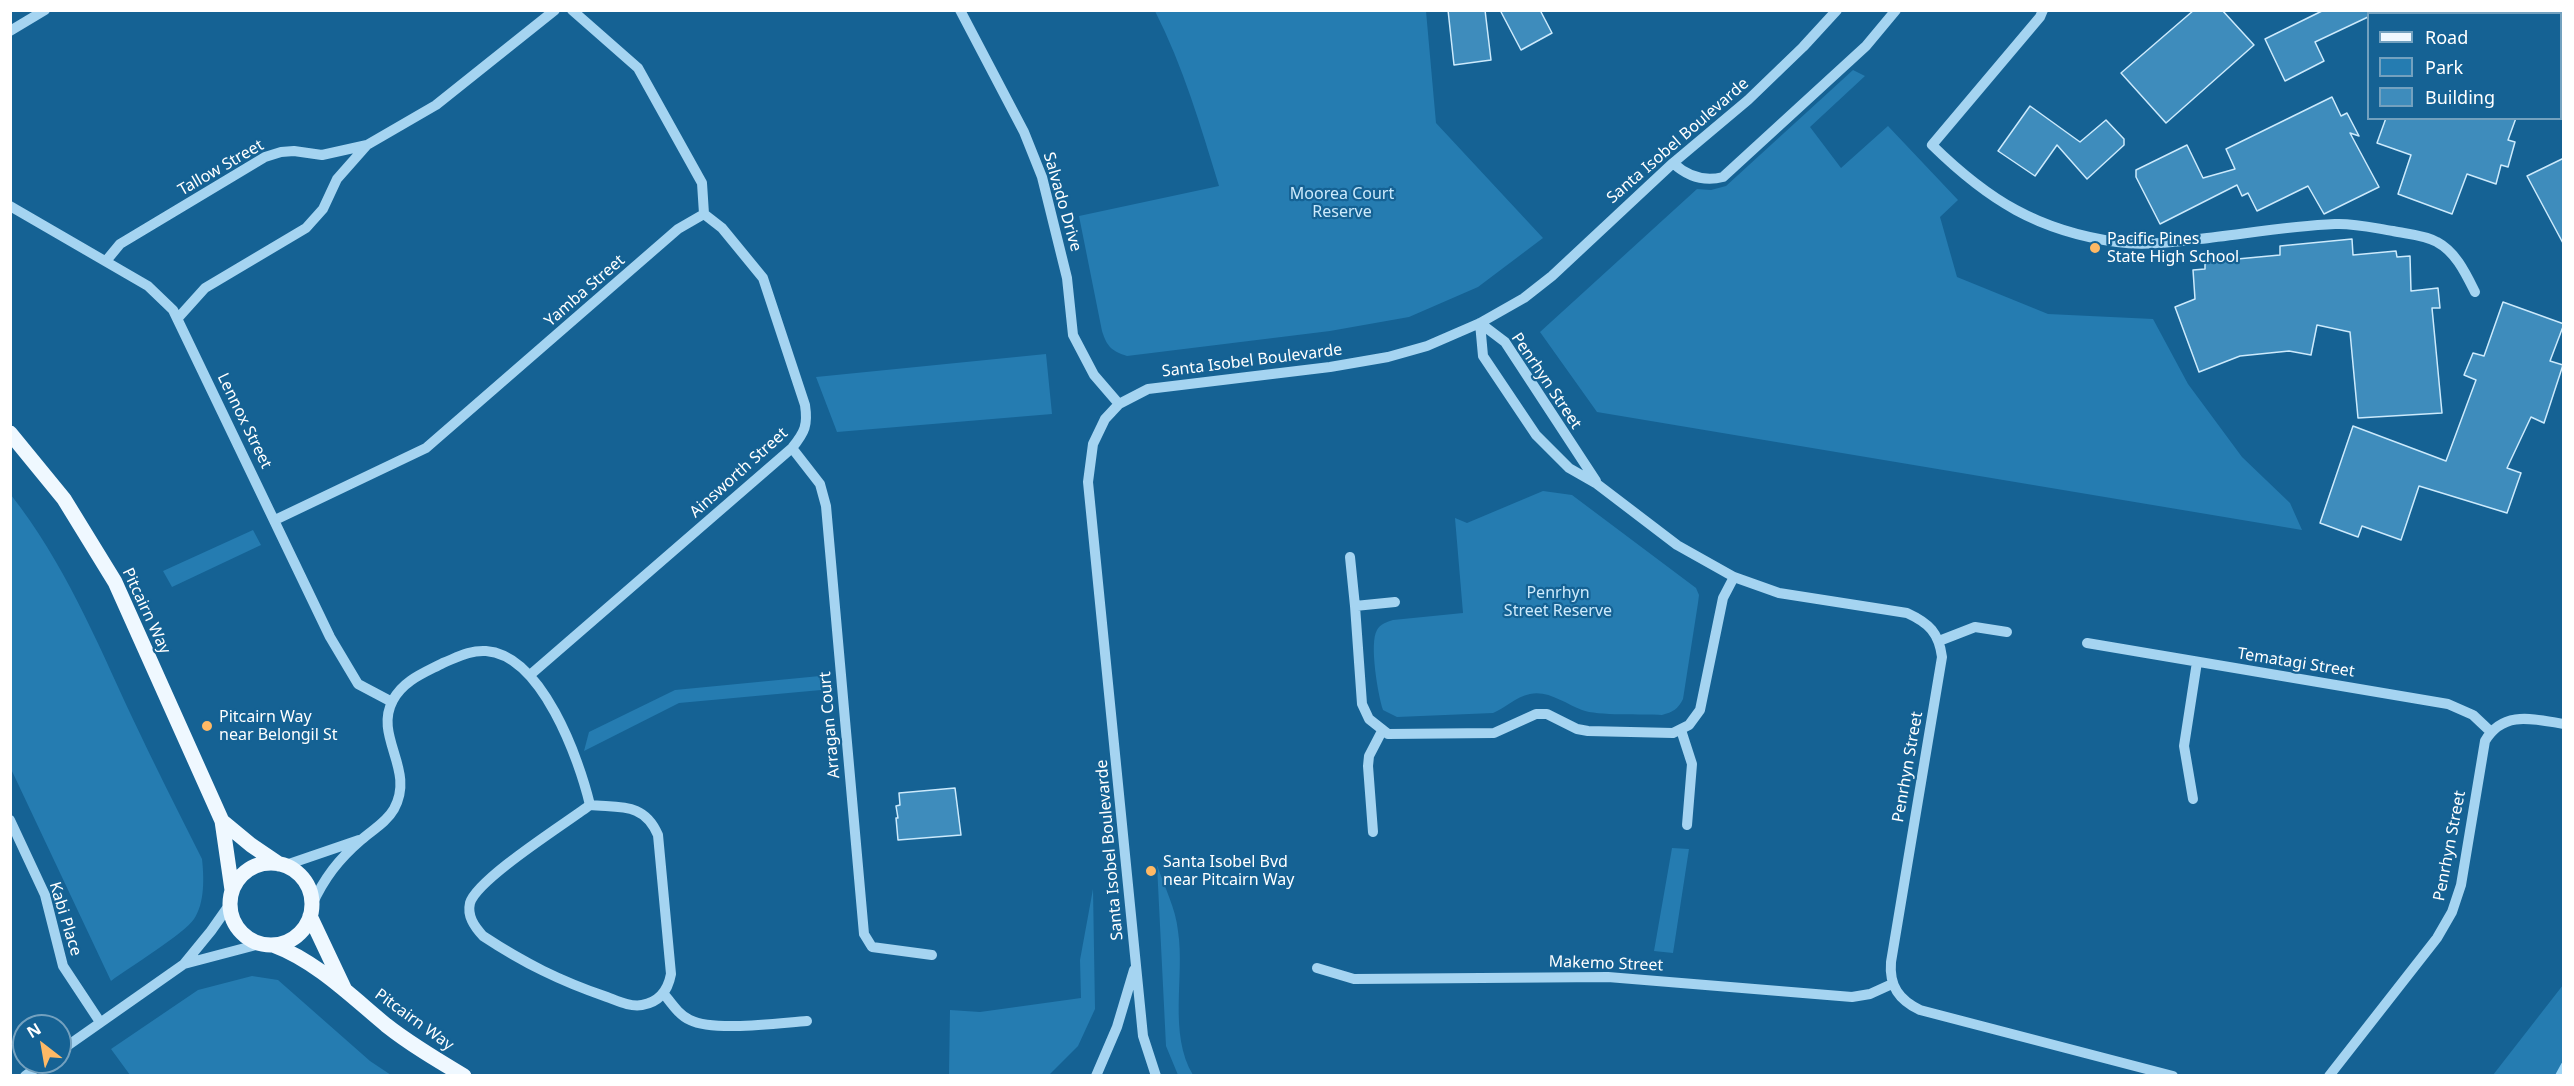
<!DOCTYPE html>
<style>
body{margin:0}
#map{position:relative;width:2574px;height:1086px;overflow:hidden;background:#156294;font-family:"Noto Sans",sans-serif}
canvas{display:block}
.frame{position:absolute;inset:0;border:12px solid #fff;pointer-events:none}
.legend{position:absolute;left:2367px;top:12px;width:195px;height:108px;box-sizing:border-box;background:#156294;border:2px solid #73a1bf;margin:0;padding:8px 10px;list-style:none;font-size:18px;color:#fff}
.legend li{display:flex;align-items:center;gap:12px;height:30px}
.legend b{width:30px;border:2px solid #73a1bf}
.north{position:absolute;left:12px;top:1014px;width:60px;height:60px;box-sizing:border-box;background:#156294;border:2px solid #73a1bf;border-radius:50%;rotate:329deg;font-size:16px;font-weight:700;line-height:24px;text-align:center;color:#fff}
.north::after{content:'';display:block;margin:auto;width:21px;height:27px;background:#ffb965;clip-path:polygon(50% 0,100% 100%,50% 72%,0 100%)}
</style>
<div id="map">
<canvas width="2574" height="1086"></canvas>
<div class="frame"></div>
<ul class="legend">
<li><b style="height:8px;background:#eff8ff"></b>Road</li>
<li><b style="height:16px;background:#257cb1"></b>Park</li>
<li><b style="height:16px;background:#3e8cbc"></b>Building</li>
</ul>
<div class="north">N</div>
</div>
<script>
const c = document.querySelector('canvas').getContext('2d');
c.lineJoin = 'round';
function fillPath(path, color) {
  c.fillStyle = color;
  c.fill(path, 'evenodd');
}
function strokePath(path, color, width, dash) {
  c.strokeStyle = color;
  c.lineWidth = width;
  c.lineCap = dash ? 'butt' : 'round';
  c.setLineDash(dash || []);
  c.stroke(path);
}
function drawText(font, color, halo, rows, align = 'center') {
  c.font = font + ' "Noto Sans",sans-serif';
  c.lineWidth = 4.5;
  c.setLineDash([]);
  c.textBaseline = 'middle';
  c.strokeStyle = halo;
  c.fillStyle = color;
  for (const [text, x, y, turn = 0] of rows) {
    c.save();
    c.translate(x, y);
    c.rotate((+turn || 0) * Math.PI / 180);
    c.textAlign = isNaN(turn) ? turn : align;
    if (halo) c.strokeText(text, 0, 0);
    c.fillText(text, 0, 0);
    c.restore();
  }
}
const green = new Path2D(`
 M1426,11L1436,123L1543,238L1478,287L1409,317L1330,331L1127,356C1112,351 1107,347 1102,331L1079,216L1219,186C1201,127 1183,66 1155,11Z
 M1853,70L1865,76L1810,127L1841,168L1888,126L1958,200L1940,217L1957,277L2048,314L2153,319L2188,384L2242,457L2290,503L2302,530L1597,412L1540,332L1697,189L1711,190L1726,186Z
 M1046,354L1052,414L837,432L816,377Z
 M1543,491L1572,495L1696,588L1699,595L1698,603L1683,699C1678,709 1673,712 1662,715C1644,714 1597,716 1582,710C1566,704 1548,690 1530,694C1515,697 1506,708 1493,713L1397,717L1383,710C1378,695 1369,643 1377,630C1380,624 1387,622 1393,620L1463,613L1455,518L1467,523Z
 M11,495C63,561 96,639 131,715C154,764 178,811 202,859C204,877 205,903 194,919C184,934 128,968 111,981L11,769Z
 M253,530L261,545L172,587L163,571Z
 M820,676L821,690L679,703L584,751L589,732L675,690Z
 M1672,848L1689,849L1673,953L1654,951Z
 M1157,865C1164,886 1176,909 1178,931C1185,977 1168,1033 1193,1075H1178L1166,1046Z
 M1093,889L1095,1009L1078,1046L1049,1075H949L950,1010L980,1012L1081,998L1080,960Z
 M252,976L278,980L370,1061L391,1075H130L111,1049L198,990Z
 M2563,985V1075H2493Z`);
const stream = new Path2D(`
 M2558,1076L2564,1065`);
const building = new Path2D(`
 M1448,10H1485L1491,60L1454,65Z
 M1500,10H1540L1552,33L1521,50Z
 M2194,10H2222L2254,45L2166,123L2121,73Z
 M2324,10H2383L2368,14V17L2315,42L2324,61L2285,81L2265,39Z
 M2332,97L2341,116L2347,113L2359,136L2350,133L2379,187L2324,214L2308,186L2257,211L2248,193L2242,196L2237,185L2160,224L2136,177V170L2187,145L2203,178L2235,169L2226,149Z
 M2030,106L2080,142L2106,120L2124,139V145L2087,179L2057,145L2035,176L1998,151Z
 M2386,118H2516L2508,140L2515,142L2508,167L2501,165L2496,184L2467,174L2452,214L2398,194L2411,155L2377,143Z
 M2564,158V245L2527,176Z
 M2352,239L2353,255L2396,251L2397,257L2410,256L2411,291L2438,288L2440,308H2432L2442,413L2358,418L2350,332L2317,325L2311,355L2289,351L2240,356L2199,372L2175,307L2195,299L2193,270L2205,269V262L2280,255V246Z
 M2503,302L2564,324L2550,361L2563,365L2544,423L2531,417L2507,468L2521,473L2507,513L2419,486L2401,540L2362,526L2358,537L2320,523L2353,426L2446,461L2476,380L2464,375L2473,353L2484,356Z
 M955,788L961,835L898,840L896,818H898L896,806L900,805L899,793Z`);
const minor = new Path2D(`
 M572,10L638,68L702,183L704,214
 M960,10L1024,132L1042,177L1067,278L1073,335L1094,375L1119,404
 M2043,10L2040,17L1932,145C1988,200 2038,231 2117,242C2144,246 2172,242 2199,239C2244,234 2289,226 2335,224C2354,223 2374,228 2393,231C2407,234 2425,235 2437,242C2456,252 2466,274 2475,292
 M10,31L45,10
 M1673,163C1687,176 1703,182 1723,177L1866,46L1896,10
 M10,206L148,286L173,310L330,637L358,684L392,702
 M106,261L120,244L265,157L281,152L294,151L322,155L367,145L436,105L555,10
 M178,318L205,288L306,228L323,209L337,179L367,145
 M1480,323L1483,356L1536,435L1569,468L1597,484L1677,545L1734,577L1779,593L1907,613C1929,623 1939,633 1942,657L1891,962C1889,986 1899,1000 1920,1010L2173,1076
 M1480,323L1505,342L1596,481
 M792,448L820,484L826,506L864,934L872,947L932,955
 M275,520L426,448L678,229L704,214
 M1350,557L1355,606
 M1395,602L1355,606L1362,704L1369,719L1388,734L1494,733L1536,714H1547L1577,729L1588,731L1673,733L1689,725L1700,710L1723,598L1734,577
 M1939,641L1975,627L2007,632
 M2087,643L2448,704L2473,715L2491,732
 M530,675L792,448C805,432 808,425 805,405L763,278L722,228L704,214
 M1681,730L1692,764L1687,825
 M2193,799L2184,746L2197,662
 M590,805C620,808 644,802 658,835L671,974C668,990 660,1002 642,1005C630,1007 618,1001 607,997C560,981 524,963 483,936C474,926 467,916 470,903C477,879 566,823 590,805Z
 M10,820L45,895L63,966L100,1022
 M1373,832L1368,766L1369,756L1382,731
 M286,865L359,840
 M312,905C324,878 339,859 361,840C372,830 386,823 394,809C416,769 373,737 393,700C404,680 424,673 443,663C458,657 470,650 486,651C542,655 579,759 590,805
 M184,964L260,944
 M1317,968L1354,979L1608,977L1852,997L1870,994L1892,984
 M664,994C672,1004 679,1015 690,1020C714,1032 779,1023 807,1021
 M60,1051L184,964L211,931L230,904
 M25,1076L44,1062
 M1096,1076L1117,1027L1134,970
 M1156,1076L1143,1036L1088,482L1093,444L1105,419L1119,404L1148,389L1330,367L1388,357L1427,346L1480,323L1524,298L1552,276L1673,163L1748,100L1803,47L1837,10
 M2329,1076L2437,938L2452,912L2461,885L2485,741C2503,710 2533,719 2564,724`);
const major = new Path2D(`
 M10,433L64,499L115,582L222,821L232,890
 M222,821L251,845L279,864
 M230 904a41 41 0 1 1 82 0a41 41 0 1 1-82 0Z
 M310,916L344,988
 M273,945C316,961 351,996 386,1025C410,1044 437,1060 464,1076`);
const markers = [
 [2095,248,6,"#ffb965"],
 [207,726,6,"#ffb965"],
 [1151,871,6,"#ffb965"]
];
const streetNames = [
 ["Santa Isobel Boulevarde",1678,141,-41],
 ["Tallow Street",221,168,-30],
 ["Salvado Drive",1062,202,74],
 ["Yamba Street",585,291,-41],
 ["Santa Isobel Boulevarde",1252,361,-7],
 ["Penrhyn Street",1546,381,56],
 ["Lennox Street",244,421,64],
 ["Ainsworth Street",739,473,-42],
 ["Pitcairn Way",146,611,65],
 ["Tematagi Street",2296,663,9],
 ["Arragan Court",830,725,-95],
 ["Penrhyn Street",1908,767,-80],
 ["Penrhyn Street",2450,846,-79],
 ["Santa Isobel Boulevarde",1110,850,-95],
 ["Kabi Place",65,919,73],
 ["Makemo Street",1606,964,2],
 ["Pitcairn Way",414,1020,36]
];
const parkNames = [
 ["Moorea Court",1342,194],
 ["Reserve",1342,212],
 ["Penrhyn",1558,593],
 ["Street Reserve",1558,611]
];
const poiNames = [
 ["Pacific Pines",2107,239],
 ["State High School",2107,257],
 ["Pitcairn Way",219,717],
 ["near Belongil St",219,735],
 ["Santa Isobel Bvd",1163,862],
 ["near Pitcairn Way",1163,880]
];
fillPath(green, '#257cb1');
strokePath(stream, '#98d2f4', 6);
fillPath(building, '#3e8cbc');
strokePath(building, '#cceafc', 1.5);
strokePath(minor, '#a5d4f1', 10);
strokePath(major, '#eff8ff', 15);
for (const [x, y, r, color] of markers) {
  const dot = new Path2D();
  dot.arc(x, y, r, 0, 2 * Math.PI);
  c.fillStyle = color;
  c.fill(dot);
  strokePath(dot, '#156294', 2);
}
drawText('16px', '#fff', '#156294', streetNames);
drawText('16px', '#cceafc', '#156294', parkNames);
drawText('16px', '#fff', '#156294', poiNames, 'left');
</script>
